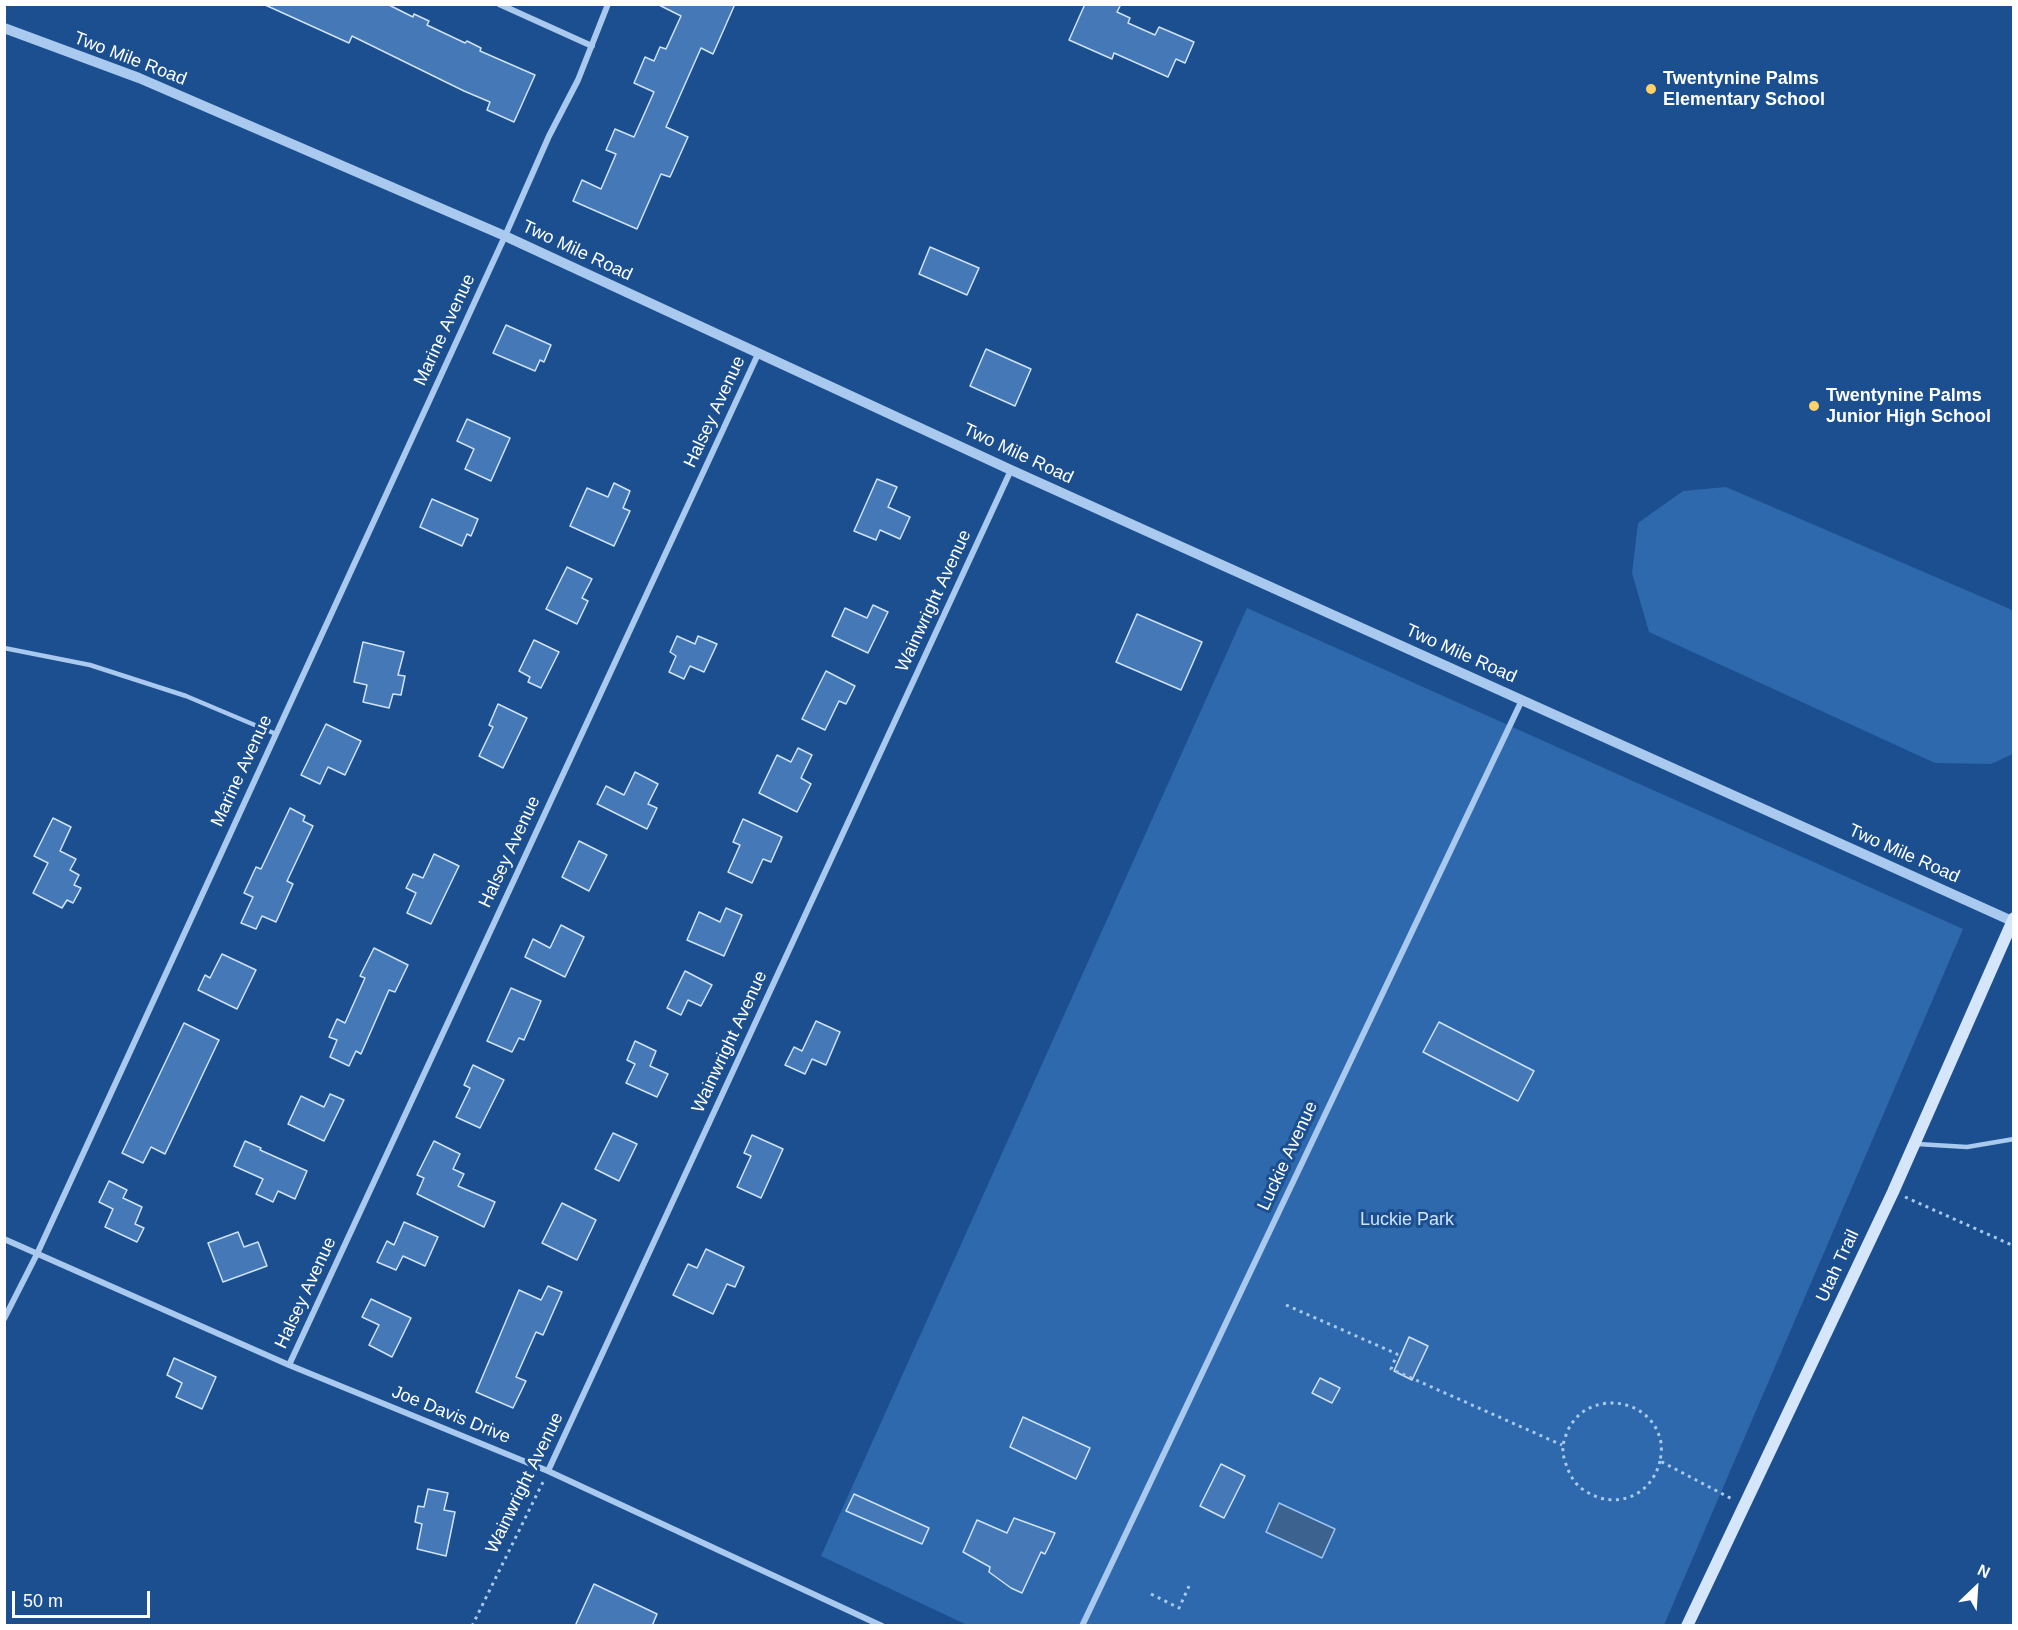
<!DOCTYPE html>
<style>
body{margin:0}
#map{position:relative;width:2018px;height:1630px;overflow:hidden;background:#1b4f8f;font-family:Helvetica,sans-serif}
canvas{display:block}
.frame{position:absolute;inset:0;border:6px solid #fff;pointer-events:none}
.north{position:absolute;left:1946px;top:1558px;width:60px;height:60px;-webkit-text-stroke:4px #1b4f8f;paint-order:stroke;rotate:25deg;font-size:16px;font-weight:700;line-height:24px;text-align:center;color:#fff}
.north::after{content:'';display:block;margin:auto;width:21px;height:27px;background:#fff;clip-path:polygon(50% 0,100% 100%,50% 72%,0 100%)}
.scale{position:absolute;left:12px;top:1591px;width:138px;height:27px;box-sizing:border-box;border:3px solid #fff;border-top:0;padding-left:8px;font-size:18px;line-height:21px;white-space:nowrap;color:#fff;-webkit-text-stroke:4px #1b4f8f;paint-order:stroke}
</style>
<div id="map">
<canvas width="2018" height="1630"></canvas>
<div class="frame"></div>
<div class="north">N</div>
<div class="scale">50 m</div>
</div>
<script>
const c = document.querySelector('canvas').getContext('2d');
c.lineJoin = 'round';
function fillPath(path, color) {
  c.fillStyle = color;
  c.fill(path, 'evenodd');
}
function strokePath(path, color, width, dash) {
  c.strokeStyle = color;
  c.lineWidth = width;
  c.lineCap = dash ? 'butt' : 'round';
  c.setLineDash(dash || []);
  c.stroke(path);
}
function drawText(font, color, halo, rows, align = 'center') {
  c.font = font + ' Helvetica,sans-serif';
  c.lineWidth = 6;
  c.setLineDash([]);
  c.textBaseline = 'middle';
  c.strokeStyle = halo;
  c.fillStyle = color;
  for (const [text, x, y, turn = 0] of rows) {
    c.save();
    c.translate(x, y);
    c.rotate((+turn || 0) * Math.PI / 180);
    c.textAlign = isNaN(turn) ? turn : align;
    if (halo) c.strokeText(text, 0, 0);
    c.fillText(text, 0, 0);
    c.restore();
  }
}
const green = new Path2D(`
 M1726,487L2010,609L2014,613L2013,754L1991,764L1935,763L1649,632L1632,573L1638,523L1683,491Z
 M1247,608L1963,929L1664,1625H967L821,1556Z`);
const water = new Path2D(`
 M1279,1503L1335,1529L1322,1558L1266,1532Z`);
const building = new Path2D(`
 M263,4H387L413,17L414,14L429,21L427,25L465,43L467,41L481,48L480,51L535,75L514,122L487,110L490,102L464,91L352,36L349,43Z
 M657,4H735L713,54L701,48L666,127L688,137L670,177L661,174L637,229L573,201L582,180L601,189L616,154L606,150L615,129L634,137L654,92L634,83L645,57L654,61L660,47L666,49L681,16Z
 M1085,4H1121L1117,12L1130,18L1128,23L1155,35L1159,27L1194,42L1185,63L1176,59L1168,77L1114,53L1112,59L1069,40Z
 M930,247L979,268L967,295L919,274Z
 M506,325L551,345L544,362L540,360L535,371L493,353Z
 M986,349L1031,369L1015,406L970,386Z
 M467,419L510,438L491,481L465,469L474,449L457,441Z
 M877,479L897,487L888,507L910,517L900,539L880,530L876,540L854,531Z
 M614,483L630,491L623,508L630,511L614,546L570,526L587,488L608,497Z
 M432,499L478,519L471,536L467,534L462,546L420,527Z
 M567,567L592,579L582,598L588,601L577,624L546,609Z
 M873,605L888,612L868,653L832,636L845,608L867,618Z
 M1137,614L1202,642L1181,690L1116,662Z
 M677,636L695,644L698,636L717,644L704,672L690,666L684,679L669,672L676,656L670,652Z
 M534,640L559,652L541,688L528,682L530,677L519,671Z
 M363,642L404,652L398,675L405,676L401,695L393,694L389,708L363,702L367,685L354,682Z
 M826,671L855,686L846,704L839,701L825,730L802,719Z
 M498,704L527,718L503,768L479,756L493,727L489,725Z
 M326,724L361,741L345,775L328,767L320,784L301,775Z
 M798,748L812,755L801,778L811,784L797,812L759,793L777,755L791,762Z
 M635,772L658,784L648,804L657,808L647,829L597,804L606,786L624,795Z
 M290,808L305,816L303,821L313,826L287,881L293,884L276,922L262,916L256,929L241,923L253,897L244,893L256,867L261,869Z
 M53,818L71,827L60,851L76,859L70,870L79,875L74,885L81,888L73,903L67,900L62,908L33,893L48,863L34,856Z
 M743,819L782,837L771,862L763,859L752,883L728,872L740,845L733,842Z
 M579,841L607,855L589,891L562,877Z
 M434,854L459,866L431,924L407,913L416,893L406,888L413,874L423,878Z
 M726,908L742,915L724,956L687,940L699,912L720,922Z
 M561,925L584,937L565,977L525,957L533,939L550,948Z
 M374,948L408,965L395,992L389,990L361,1054L356,1051L349,1066L330,1057L337,1040L329,1037L337,1019L345,1023L365,978L360,976Z
 M222,954L256,970L237,1009L198,990L205,975L210,978Z
 M685,971L712,985L701,1006L688,1000L681,1015L667,1008Z
 M511,988L541,1001L524,1040L519,1038L512,1052L487,1041Z
 M816,1021L840,1032L826,1065L812,1059L805,1074L785,1065L794,1047L802,1051Z
 M1439,1022L1534,1071L1518,1101L1423,1052Z
 M184,1023L219,1040L165,1154L151,1147L143,1163L122,1153Z
 M635,1041L656,1051L650,1066L668,1074L657,1097L626,1083L635,1064L627,1060Z
 M473,1065L504,1080L480,1128L456,1117L470,1088L464,1085Z
 M330,1094L344,1100L324,1141L288,1124L301,1096L324,1107Z
 M613,1133L637,1144L619,1181L595,1169Z
 M752,1135L783,1149L761,1198L737,1187L751,1156L744,1153Z
 M245,1141L261,1148L260,1150L307,1171L295,1199L278,1191L273,1202L256,1194L263,1179L234,1166Z
 M434,1141L460,1154L453,1169L464,1174L458,1186L495,1202L484,1227L417,1194L424,1178L417,1175Z
 M109,1181L127,1190L123,1198L142,1207L135,1224L144,1228L137,1242L105,1227L113,1209L99,1202Z
 M562,1203L596,1220L577,1260L542,1243Z
 M404,1222L438,1237L425,1266L403,1256L396,1270L377,1262L387,1241L394,1245Z
 M238,1232L244,1247L258,1242L267,1266L223,1282L208,1243Z
 M706,1249L744,1267L735,1287L727,1284L713,1314L673,1295L688,1264L697,1268Z
 M548,1286L562,1292L543,1335L536,1332L516,1377L526,1381L513,1408L476,1392L519,1290L541,1300Z
 M371,1299L411,1318L392,1357L369,1345L379,1325L362,1317Z
 M1409,1337L1428,1346L1412,1380L1394,1371Z
 M174,1358L216,1377L202,1409L176,1397L182,1383L167,1375Z
 M1320,1378L1340,1388L1332,1403L1312,1393Z
 M1023,1417L1090,1448L1076,1479L1010,1447Z
 M1221,1464L1245,1476L1224,1518L1200,1506Z
 M428,1489L448,1493L444,1510L455,1512L446,1556L417,1549L422,1524L415,1522L418,1506L424,1507Z
 M854,1494L929,1528L922,1544L846,1511Z
 M1014,1518L1055,1533L1045,1554L1041,1552L1022,1593L1011,1588L989,1572L990,1567L963,1552L977,1520L1007,1533Z
 M594,1584L657,1614L652,1626H575Z`);
const path = new Path2D(`
 M1905,1197L2014,1246
 M1286,1305L1397,1354L1391,1369L1562,1445
 M1660,1461C1651,1498 1612,1512 1581,1488C1573,1482 1568,1471 1565,1461C1561,1449 1563,1442 1568,1430C1588,1388 1653,1397 1661,1443C1662,1448 1661,1456 1660,1461L1732,1499
 M1151,1594L1179,1608L1190,1584
 M472,1626L543,1482`);
const service = new Path2D(`
 M4,648L90,665L186,696L276,734
 M1917,1144L1967,1147L2014,1139`);
const minor = new Path2D(`
 M499,4L592,46
 M4,1239L289,1365L548,1471L882,1626
 M4,1319L37,1254L505,236L549,136L578,80L608,4
 M289,1365L759,352
 M548,1471L1011,470
 M1082,1626L1522,700`);
const tertiary = new Path2D(`
 M4,28L139,78L505,236L1011,470L2012,921`);
const secondary = new Path2D(`
 M1687,1626L1893,1192L2014,918`);
const markers = [
 [1651,89,6,"#ffd166"],
 [1814,406,6,"#ffd166"]
];
const streetNames = [
 ["Two Mile Road",130,59,21],
 ["Two Mile Road",577,251,25],
 ["Marine Avenue",445,330,-65],
 ["Halsey Avenue",715,412,-65],
 ["Two Mile Road",1018,454,25],
 ["Wainwright Avenue",934,601,-65],
 ["Two Mile Road",1461,654,24],
 ["Marine Avenue",242,771,-65],
 ["Halsey Avenue",510,852,-65],
 ["Two Mile Road",1904,854,24],
 ["Wainwright Avenue",730,1042,-65],
 ["Luckie Avenue",1288,1156,-65],
 ["Utah Trail",1838,1266,-65],
 ["Halsey Avenue",306,1293,-65],
 ["Joe Davis Drive",451,1415,22],
 ["Wainwright Avenue",525,1483,-64]
];
const poiNames = [
 ["Twentynine Palms",1663,79],
 ["Elementary School",1663,100],
 ["Twentynine Palms",1826,396],
 ["Junior High School",1826,417]
];
const parkNames = [
 ["Luckie Park",1407,1220]
];
fillPath(green, '#2e69ad');
fillPath(water, '#3c6290');
strokePath(water, '#9cc4f0', 1.5);
fillPath(building, '#4478b7');
strokePath(building, '#cfe3fa', 1.5);
strokePath(path, '#a9c9ee', 3, [3, 4.5]);
strokePath(service, '#a9c9ee', 4.5);
strokePath(minor, '#a9c9ee', 6);
strokePath(tertiary, '#a9c9ee', 10);
strokePath(secondary, '#d6e6fa', 12);
for (const [x, y, r, color] of markers) {
  const dot = new Path2D();
  dot.arc(x, y, r, 0, 2 * Math.PI);
  c.fillStyle = color;
  c.fill(dot);
  strokePath(dot, '#1b4f8f', 2);
}
drawText('18px', '#fff', '#1b4f8f', streetNames);
drawText('bold 18px', '#fff', '#1b4f8f', poiNames, 'left');
drawText('18px', '#cfe3fa', '#1b4f8f', parkNames);
</script>
